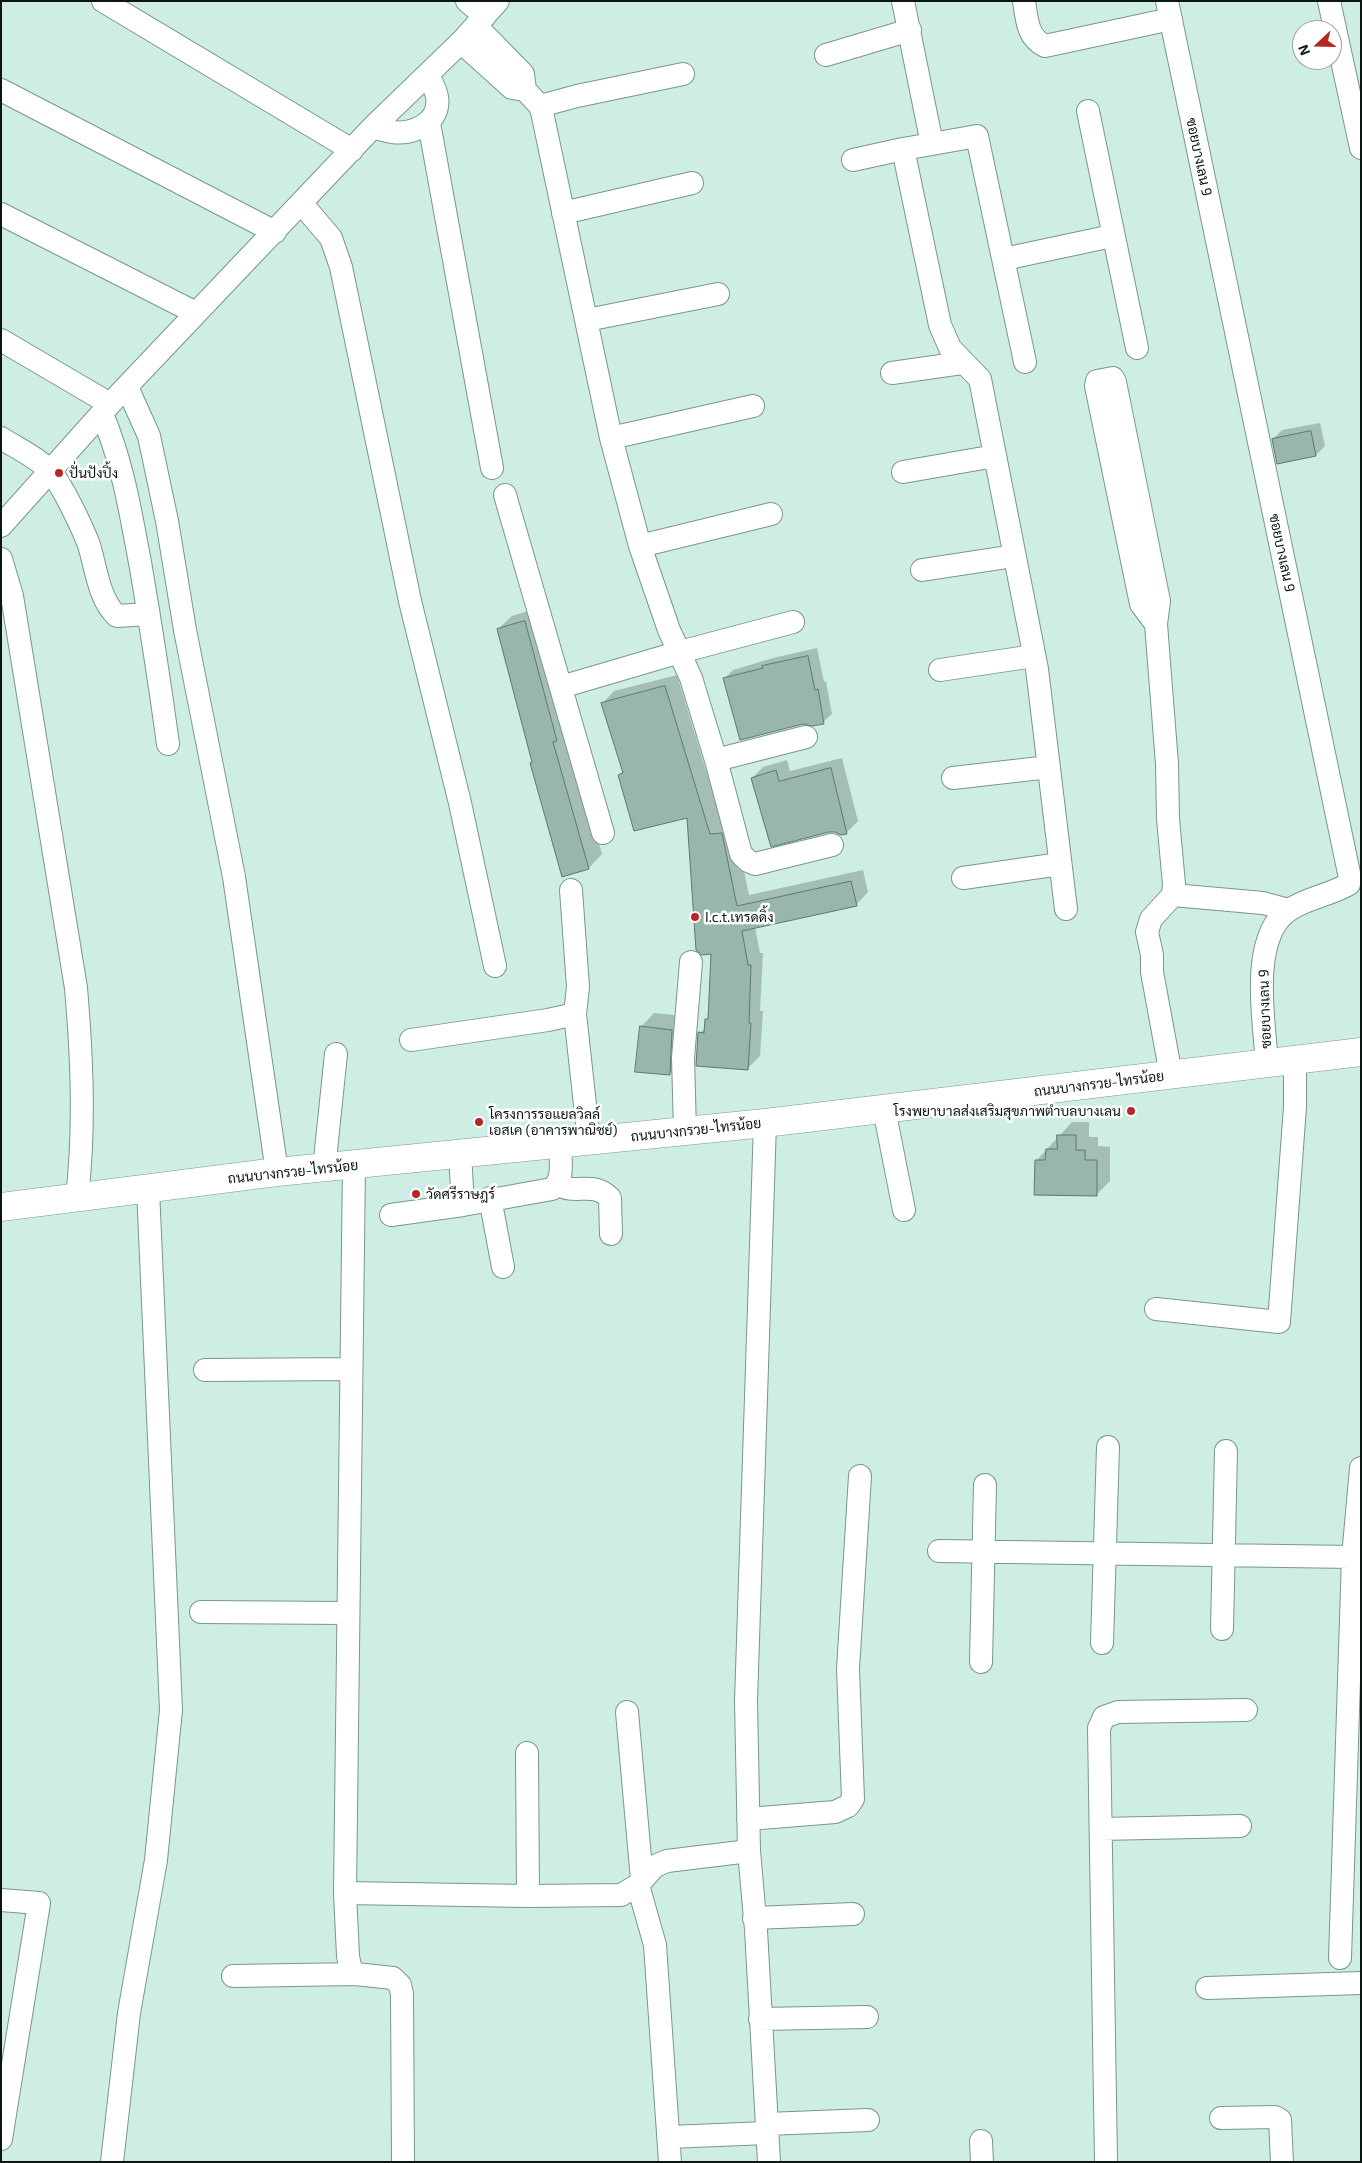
<!DOCTYPE html>
<meta charset="utf-8">
<style>
body{margin:0}
#map{position:relative;width:1362px;height:2163px;overflow:hidden;background:#ceeee5;font-family:"Exo 2",sans-serif}
canvas{display:block}
.frame{position:absolute;inset:0;border:2px solid #0b1613;pointer-events:none}
.north{position:absolute;left:1292px;top:20px;width:50px;height:50px;box-sizing:border-box;background:#fff;border:1px solid #9da2a1;border-radius:50%;rotate:249deg;font-size:14px;font-weight:700;line-height:20px;text-align:center;color:#0b1613}
.north::after{content:'';display:block;margin:auto;width:18px;height:22px;background:#b62625;clip-path:polygon(50% 0,100% 100%,50% 72%,0 100%)}
</style>
<div id="map">
<canvas width="1362" height="2163"></canvas>
<div class="frame"></div>
<div class="north">N</div>
</div>
<script>
const c = document.querySelector('canvas').getContext('2d');
c.lineJoin = 'round';
function fillPath(path, color) {
  c.fillStyle = color;
  c.fill(path, 'evenodd');
}
function strokePath(path, color, width, dash) {
  c.strokeStyle = color;
  c.lineWidth = width;
  c.lineCap = dash ? 'butt' : 'round';
  c.setLineDash(dash || []);
  c.stroke(path);
}
function drawText(font, color, halo, rows, align = 'center') {
  c.font = font + ' "Exo 2",Sarabun,sans-serif';
  c.lineWidth = 5;
  c.setLineDash([]);
  c.textBaseline = 'middle';
  c.strokeStyle = halo;
  c.fillStyle = color;
  for (const [text, x, y, turn = 0] of rows) {
    c.save();
    c.translate(x, y);
    c.rotate((+turn || 0) * Math.PI / 180);
    c.textAlign = isNaN(turn) ? turn : align;
    if (halo) c.strokeText(text, 0, 0);
    c.fillText(text, 0, 0);
    c.restore();
  }
}
const shadow = new Path2D(`
 M1320,423L1325,446L1316,455L1273,439L1282,430Z
 M538,608L566,729L602,854L589,868L533,761L498,629L512,616Z
 M817,648L824,682L826,681L832,714L823,722L725,678L733,670L773,658Z
 M677,675L722,823L734,822L749,895L863,870L868,892L856,905L755,927L760,953H763L760,1011H763L760,1056L747,1069L700,1033L706,1027V1020L709,1017L712,952L688,816L619,775L623,771L602,704L614,691Z
 M842,758L858,821L846,833L752,778L763,767L787,760L790,771Z
 M654,1013L685,1016L683,1060L670,1074L641,1027Z
 M1072,1122H1089V1137H1098V1146L1110,1147V1181L1096,1195L1036,1161Z`);
const building = new Path2D(`
 M1311,431L1316,456L1277,464L1272,439Z
 M525,621L557,741L553,742L589,869L562,877L530,763L532,762L497,629Z
 M808,656L815,690L818,689L824,724L812,726L803,724L740,740L723,678L763,668L762,666Z
 M665,686L710,834L722,833L737,906L851,881L857,906L742,931L748,965H751L749,1023H751L748,1070L696,1066L698,1032L704,1033L705,1019H708L711,954L702,955L696,950L687,818L634,831L618,775L623,773L601,703Z
 M831,768L847,834L841,835L835,832H829L771,847L751,778L776,770L779,781Z
 M640,1026L672,1030L670,1075L635,1072Z
 M1057,1135H1076V1150H1085V1160H1097V1196L1034,1195L1035,1160H1045L1046,1149H1057Z`);
const minor = new Path2D(`
 M103,1L352,150
 M467,1L485,16
 M903,1L932,144L903,149L940,325L950,348L980,379L1037,669L1066,909
 M1024,1C1027,20 1027,37 1045,46L1171,19
 M1167,1L1350,878L1349,884C1330,895 1307,898 1289,910C1249,936 1264,1022 1267,1062
 M1329,1L1361,148
 M476,26L523,74L525,90L540,106L542,112L611,438L640,546L669,630L691,678L716,760L741,854L748,861L755,864L832,845
 M461,42L512,88L525,90
 M826,55L910,30
 M1,90L275,232
 M540,106L577,96L683,74
 M1088,111L1137,348
 M429,123L492,468
 M373,127C379,129 386,131 392,132C414,135 441,122 437,97C436,90 431,81 428,75
 M932,144L977,136L1025,362
 M853,160L903,149
 M302,204L331,238L341,267L410,601L460,803L495,966
 M563,213L692,183
 M1,214L196,313
 M1004,259L1112,236
 M587,320L718,294
 M1,340L110,404
 M892,373L962,363
 M127,387L149,436L167,521L185,630L234,877L277,1172
 M102,414C123,463 131,515 141,568C151,627 160,685 168,744
 M1,438C15,447 38,458 49,470C61,482 83,529 89,545C96,568 99,600 117,616L148,614
 M611,438L753,406
 M903,472L995,456
 M505,495L603,833
 M1,526L110,404L373,127L461,42L498,1
 M640,546L771,514
 M1,559L12,596L76,988C82,1058 85,1128 77,1197
 M922,570L1014,556
 M1156,624L1141,604L1096,386L1097,381L1113,378L1115,382L1159,601L1156,624L1167,764L1168,819L1174,884L1173,895L1151,919L1147,932L1152,955V972L1171,1075
 M940,670L1034,656
 M561,687L680,652L793,622
 M716,760L806,737
 M953,778L1049,767
 M963,878L1060,864
 M571,890L578,987L575,1014
 M1173,895L1263,903L1289,910
 M411,1040L548,1020L575,1014L589,1141
 M884,1109L904,1210
 M765,1123L746,1701L749,1851L756,1930L769,2162
 M685,1131L683,1058L691,962
 M460,1154L463,1205
 M354,1165L345,1893L348,1956L350,1966L355,1974L393,1978L400,1985L402,1994L403,2162
 M324,1169L336,1054
 M557,1184C576,1196 593,1180 610,1198L611,1234
 M490,1198L503,1267
 M391,1215L463,1205L552,1189C565,1179 560,1159 560,1144
 M1156,1309L1279,1322L1295,1107V1060
 M205,1370L351,1369
 M939,1551L1353,1557
 M201,1612L348,1613
 M1222,1629L1226,1451
 M1102,1643L1108,1447
 M981,1662L985,1485
 M627,1712L642,1880
 M527,1753L528,1896
 M748,1819L835,1812L848,1806L853,1799L848,1669L860,1476
 M1101,1829L1240,1826
 M638,1885L655,1945L670,2162
 M345,1893L528,1896L621,1895L638,1885L655,1866L667,1861L749,1851
 M1,1900L39,1903L1,2139
 M754,1918L853,1914
 M1340,1958L1353,1557L1361,1468
 M233,1976L355,1974
 M1207,1988L1361,1983
 M760,2019L867,2017
 M1221,2118L1275,2117L1280,2120L1282,2162
 M767,2124L868,2120
 M669,2137L767,2133
 M981,2141L982,2162
 M112,2162L129,2013L156,1860L171,1710L148,1189
 M1106,2162L1099,1728L1104,1717L1118,1712L1246,1710`);
const major = new Path2D(`
 M1,1207L277,1172L765,1123L1361,1052`);
const markers = [
 [59,473,5,"#b62625"],
 [695,917,5,"#b62625"],
 [1131,1111,5,"#b62625"],
 [479,1122,5,"#b62625"],
 [416,1194,5,"#b62625"]
];
const streetNames = [
 ["ซอยบางเลน 9",1199,157,78],
 ["ซอยบางเลน 9",1282,553,78],
 ["ซอยบางเลน 9",1265,1009,-92],
 ["ถนนบางกรวย-ไทรน้อย",1099,1084,-7],
 ["ถนนบางกรวย-ไทรน้อย",696,1130,-6],
 ["ถนนบางกรวย-ไทรน้อย",293,1172,-6]
];
const poiNames = [
 ["ปั่นปังปิ้ง",69,473],
 ["I.c.t.เทรดดิ้ง",705,917],
 ["โรงพยาบาลส่งเสริมสุขภาพตำบลบางเลน",1121,1111,"right"],
 ["โครงการรอแยลวิลล์",489,1114],
 ["เอสเค (อาคารพาณิชย์)",489,1130],
 ["วัดศรีราษฎร์",426,1194]
];
fillPath(shadow, '#0003');
fillPath(building, '#98b6ae');
strokePath(building, '#5b7871', 1);
strokePath(minor, '#79968e', 24);
strokePath(major, '#79968e', 29);
strokePath(minor, '#fff', 22);
strokePath(major, '#fff', 28);
for (const [x, y, r, color] of markers) {
  const dot = new Path2D();
  dot.arc(x, y, r, 0, 2 * Math.PI);
  c.fillStyle = color;
  c.fill(dot);
  strokePath(dot, '#fff', 2);
}
drawText('14px', '#0b1613', '#fff', streetNames);
drawText('14px', '#0b1613', '#fff', poiNames, 'left');
</script>
